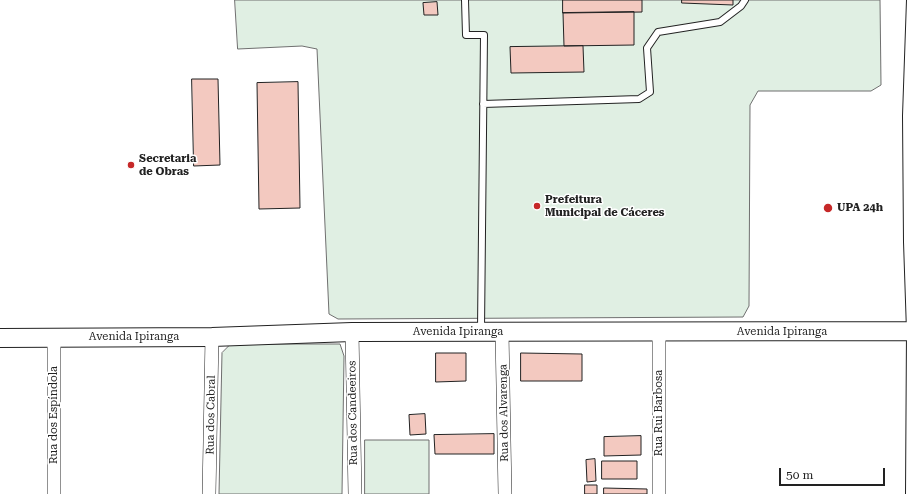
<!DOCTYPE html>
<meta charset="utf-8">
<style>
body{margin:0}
#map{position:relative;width:917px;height:494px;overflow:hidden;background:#fff;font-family:"Roboto Serif",serif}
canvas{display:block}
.scale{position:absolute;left:779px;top:468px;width:106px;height:18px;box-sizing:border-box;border:2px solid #222;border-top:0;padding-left:5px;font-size:12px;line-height:14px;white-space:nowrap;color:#222;-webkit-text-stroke:3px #fff;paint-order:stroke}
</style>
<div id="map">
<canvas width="917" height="494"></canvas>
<div class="scale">50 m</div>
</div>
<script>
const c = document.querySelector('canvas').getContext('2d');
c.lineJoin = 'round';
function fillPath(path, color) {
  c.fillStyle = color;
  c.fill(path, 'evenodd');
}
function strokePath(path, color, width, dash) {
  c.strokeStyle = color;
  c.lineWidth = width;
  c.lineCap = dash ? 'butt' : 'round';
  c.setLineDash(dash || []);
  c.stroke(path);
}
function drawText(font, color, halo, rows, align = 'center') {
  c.font = font + ' "Roboto Serif",serif';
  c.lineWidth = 3;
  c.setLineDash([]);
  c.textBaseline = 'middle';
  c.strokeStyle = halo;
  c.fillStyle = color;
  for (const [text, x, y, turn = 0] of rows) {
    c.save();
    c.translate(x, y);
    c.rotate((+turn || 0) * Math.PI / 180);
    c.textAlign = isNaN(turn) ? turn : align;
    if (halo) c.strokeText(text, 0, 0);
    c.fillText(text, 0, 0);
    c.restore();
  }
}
const green = new Path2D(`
 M235,0H880L881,85L871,91H758L750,105L749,306L743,317L338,319L329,314L317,49L302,46L238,49Z
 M231,344H340L344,356L342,494H219L222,353Z
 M365,440H429V494H365Z`);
const building = new Path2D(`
 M563,0H642V12L563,13Z
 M682,0H733V5L682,3Z
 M437,2L438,15H424L423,3Z
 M634,12V45L564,46L563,13Z
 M583,46L584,72L511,73L510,47Z
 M192,79H218L220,165L194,166Z
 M298,82L300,208L259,209L257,83Z
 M436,353H466V381L436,382Z
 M521,353L582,354V381H521Z
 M425,414L426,434L410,435L409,415Z
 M494,434V454H435L434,435Z
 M641,436V455L604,456V437Z
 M595,459L596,481L587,482L586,460Z
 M602,461H637V479H602Z
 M585,485H597V494H585Z
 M604,488L647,489V494H604Z`);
const lane = new Path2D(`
 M465,0L466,35H484L481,329
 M483,104L639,99L650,92L647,48L658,32L720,22L741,6L745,0`);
const street = new Path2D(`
 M352,332L355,494
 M502,332L505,494
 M659,333V494
 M54,494V337
 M209,494L212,337`);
const secondary = new Path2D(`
 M0,338L212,337L352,332L916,331
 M915,494L916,331L913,242L912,116L916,0`);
const markers = [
 [131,165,4,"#c62828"],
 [537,206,4,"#c62828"],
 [828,208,5,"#c62828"]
];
const poiNames = [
 ["Secretaria",139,159],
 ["de Obras",139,172],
 ["Prefeitura",545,200],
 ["Municipal de Cáceres",545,213],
 ["UPA 24h",837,208]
];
const streetNames = [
 ["Avenida Ipiranga",458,332],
 ["Avenida Ipiranga",782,332],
 ["Avenida Ipiranga",134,337],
 ["Rua dos Candeeiros",353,413,-91],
 ["Rua dos Alvarenga",504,413,-91],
 ["Rua Rui Barbosa",659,413,-90],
 ["Rua dos Espíndola",54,415,-90],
 ["Rua dos Cabral",211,415,-89]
];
fillPath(green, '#e0efe3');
strokePath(green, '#6f6f6f', 1);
fillPath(building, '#f3c9c0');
strokePath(building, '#222', 1);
strokePath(lane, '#222', 8);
strokePath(street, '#222', 14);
strokePath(secondary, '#222', 20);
strokePath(lane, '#fff', 6);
strokePath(street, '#fff', 13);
strokePath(secondary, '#fff', 18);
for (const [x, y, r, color] of markers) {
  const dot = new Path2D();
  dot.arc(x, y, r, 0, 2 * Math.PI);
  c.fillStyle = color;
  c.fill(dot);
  strokePath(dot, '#fff', 1.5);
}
drawText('bold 11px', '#222', '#fff', poiNames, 'left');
drawText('11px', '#222', '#fff', streetNames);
</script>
